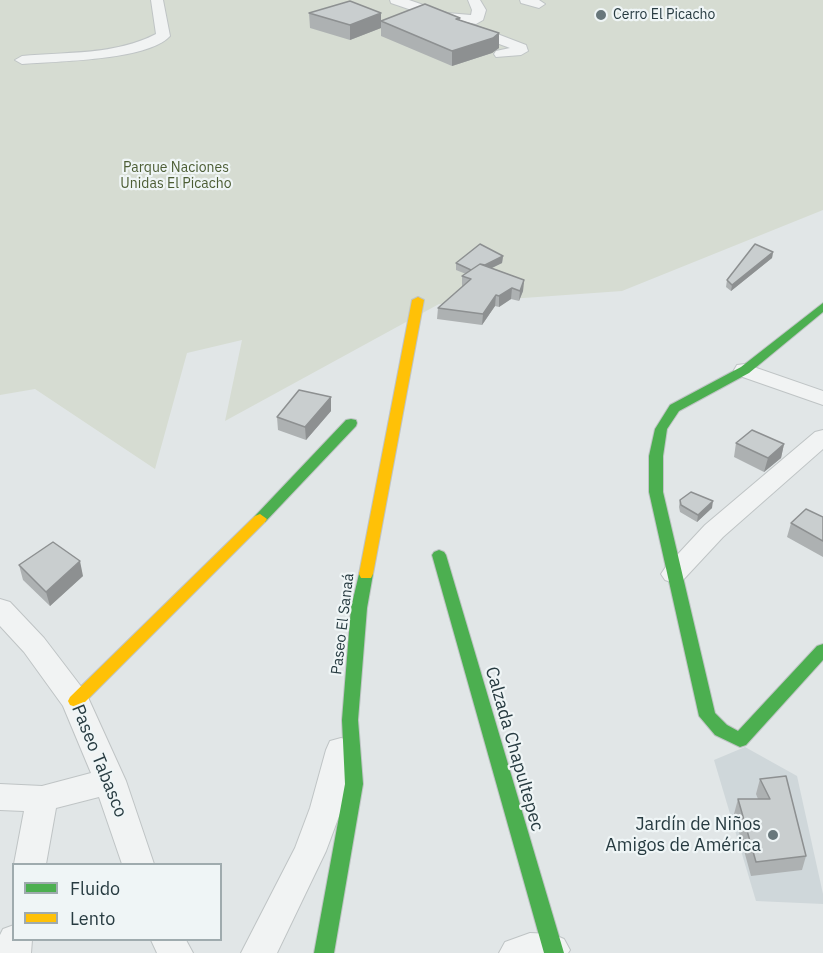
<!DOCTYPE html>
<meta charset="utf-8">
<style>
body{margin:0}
#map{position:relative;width:823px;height:953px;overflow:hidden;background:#e1e6e7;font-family:"IBM Plex Sans",sans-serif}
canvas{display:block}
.legend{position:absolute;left:12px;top:863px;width:210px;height:78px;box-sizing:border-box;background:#eff5f6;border:2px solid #9fabae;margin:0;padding:8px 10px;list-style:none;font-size:18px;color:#273b41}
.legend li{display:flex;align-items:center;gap:12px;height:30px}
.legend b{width:30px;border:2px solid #9fabae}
</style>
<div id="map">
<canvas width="823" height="953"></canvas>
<ul class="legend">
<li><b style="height:8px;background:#4caf50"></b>Fluido</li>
<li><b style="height:8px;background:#ffc107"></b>Lento</li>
</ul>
</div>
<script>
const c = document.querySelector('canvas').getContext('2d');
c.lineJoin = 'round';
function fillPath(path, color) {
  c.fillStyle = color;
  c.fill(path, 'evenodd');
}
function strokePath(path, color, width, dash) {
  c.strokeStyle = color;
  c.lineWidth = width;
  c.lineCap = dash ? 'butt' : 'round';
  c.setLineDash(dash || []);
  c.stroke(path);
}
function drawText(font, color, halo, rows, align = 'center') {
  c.font = font + ' "IBM Plex Sans",sans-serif';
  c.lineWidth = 4.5;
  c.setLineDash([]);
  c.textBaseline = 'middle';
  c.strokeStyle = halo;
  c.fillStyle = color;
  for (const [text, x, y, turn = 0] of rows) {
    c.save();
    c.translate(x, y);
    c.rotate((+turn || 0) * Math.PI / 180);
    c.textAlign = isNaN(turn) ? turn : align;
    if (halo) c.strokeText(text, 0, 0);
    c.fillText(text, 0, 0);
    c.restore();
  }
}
const built = new Path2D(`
 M745,747L797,776L823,894V904L756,901L714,760Z`);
const green = new Path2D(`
 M0,0H823V210L622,291L439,304L225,421L242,340L187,353L155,469L35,389L0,395Z`);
const street = new Path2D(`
 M151,0H163L170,36C147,61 56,61 22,64L15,60L22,56C66,52 116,55 156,34Z
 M390,0H409L447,13L471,15L472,10L468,0H480L486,10L483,20L476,24L466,22L526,45L528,51L521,55L496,57L494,54L496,51L510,48L443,23L441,20L391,3Z
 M520,0H539L545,4L539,8L521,3Z
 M745,364L823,391V405L737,375L734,370L737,365Z
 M823,430V449L723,537L683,580L674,583L665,580L661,574L665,568L705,525L815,432Z
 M0,599L10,602L44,638L86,693L126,781L154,864H122L99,797L56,808L46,864H14L24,811L0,810V784L42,786L91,773L63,706L24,652L0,626Z
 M341,738L352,741L356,750L342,808L326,851L277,953H241L295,848L310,808L326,750L330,741Z
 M14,925V940H32L31,953H0V935L3,929Z
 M530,933L552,934L564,939L570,950L568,953H499L505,942Z
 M151,940H186L193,953H157Z`);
const fast = new Path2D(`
 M823,303V312L749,373L679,411L667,429L663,456V492L715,713L727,725L738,731L817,646L823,644V660L746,745L740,747L715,735L699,716L649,492V456L655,429L670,405L741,367Z
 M351,419L356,420L357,423L356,426L265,522H255L253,519L255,516L346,420Z
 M439,550L444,552L446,555L564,953H544L432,555L434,552Z
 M366,569L371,570L373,574L367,608L358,720L363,784L334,953H314L345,784L342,720L351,608L359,574L361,570Z`);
const slow = new Path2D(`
 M418,297L424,300L373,574L371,578H361L359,574L412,300Z
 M260,514L267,519L265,522L82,705L76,707L70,705L68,701L70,697L255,516Z`);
const wall = new Path2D(`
 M309,13L382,21L460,18V20L499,33V48L492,53L452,66L381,36V28L350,40L310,28Z
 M773,252L772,258L731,291L726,287L727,280Z
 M503,256L502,263L492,268L524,280L523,291L519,301L511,299L499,307L495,306L482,325L437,319L438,308L462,287V276L466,274L456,270V263Z
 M331,397V411L306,440L278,430L277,417Z
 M736,443L784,444L781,458L764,472L734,457Z
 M680,500L712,508L697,522L680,512L679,507Z
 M823,517V557L787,537L791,523Z
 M19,565L83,576L50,606L23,580Z
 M760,779L806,856L802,870L751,876L734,814L738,799H758L756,794Z`);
const shadedWall = new Path2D(`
 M381,13V28L350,40V25Z
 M499,33V48L492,53L452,66V51Z
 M773,252L772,258L731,291L732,285Z
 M503,256L502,263L473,277L474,271Z
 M524,280L523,291L519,301L520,291Z
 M512,288L511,299L499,307V296Z
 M496,295L495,306L482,325L483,314Z
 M331,397V411L306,440L305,427Z
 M784,444L781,458L764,472L768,458Z
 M713,501L712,508L697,522L698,515Z
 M80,561L83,576L50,606L46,592Z`);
const building = new Path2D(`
 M350,1L381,13L350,25L309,13Z
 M425,4L460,18L456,19L499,33L493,38L452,51L381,21Z
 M480,244L503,256L485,265L480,264L471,270L456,263Z
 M755,244L773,252L732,285L727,280Z
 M480,264L524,280L520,291L512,288L499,296L496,295L483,314L438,308L471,279L462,276Z
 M299,390L331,397L305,427L277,417Z
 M752,430L784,444L768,458L736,443Z
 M691,492L713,501L698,515L681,505L680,500Z
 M806,509L823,517V541L791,523Z
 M53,542L80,561L46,592L19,565Z
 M786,776L806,856L756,862L738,799H770L760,779Z`);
const markers = [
 [601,15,6,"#68777b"],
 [773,835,6,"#68777b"]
];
const farPoinames = [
 ["Cerro El Picacho",613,15]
];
const farParknames = [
 ["Parque Naciones",176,168],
 ["Unidas El Picacho",176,184]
];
const streetNames = [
 ["Paseo El Sanaá",343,624,-83]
];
const nearStreetnames = [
 ["Calzada Chapultepec",514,749,74],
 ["Paseo Tabasco",99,761,68]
];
const nearPoinames = [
 ["Jardín de Niños",761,825],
 ["Amigos de América",761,846]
];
fillPath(built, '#cfd7da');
fillPath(green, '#d6dcd2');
strokePath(street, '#bfc4c5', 2);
strokePath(fast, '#bfc4c5', 2);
strokePath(slow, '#bfc4c5', 2);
fillPath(street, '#f1f3f3');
fillPath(fast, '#4caf50');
fillPath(slow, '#ffc107');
fillPath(wall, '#adb1b2');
fillPath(shadedWall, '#8d9091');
fillPath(building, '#c9cecf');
strokePath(building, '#8d9091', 1.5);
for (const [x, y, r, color] of markers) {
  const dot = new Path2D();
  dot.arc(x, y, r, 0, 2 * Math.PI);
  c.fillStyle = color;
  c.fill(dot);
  strokePath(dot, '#eff5f6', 2);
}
drawText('14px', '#273b41', '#eff5f6', farPoinames, 'left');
drawText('14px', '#4c5d34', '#eff5f6', farParknames);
drawText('15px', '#273b41', '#eff5f6', streetNames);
drawText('18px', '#273b41', '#eff5f6', nearStreetnames);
drawText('18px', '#273b41', '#eff5f6', nearPoinames, 'right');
</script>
